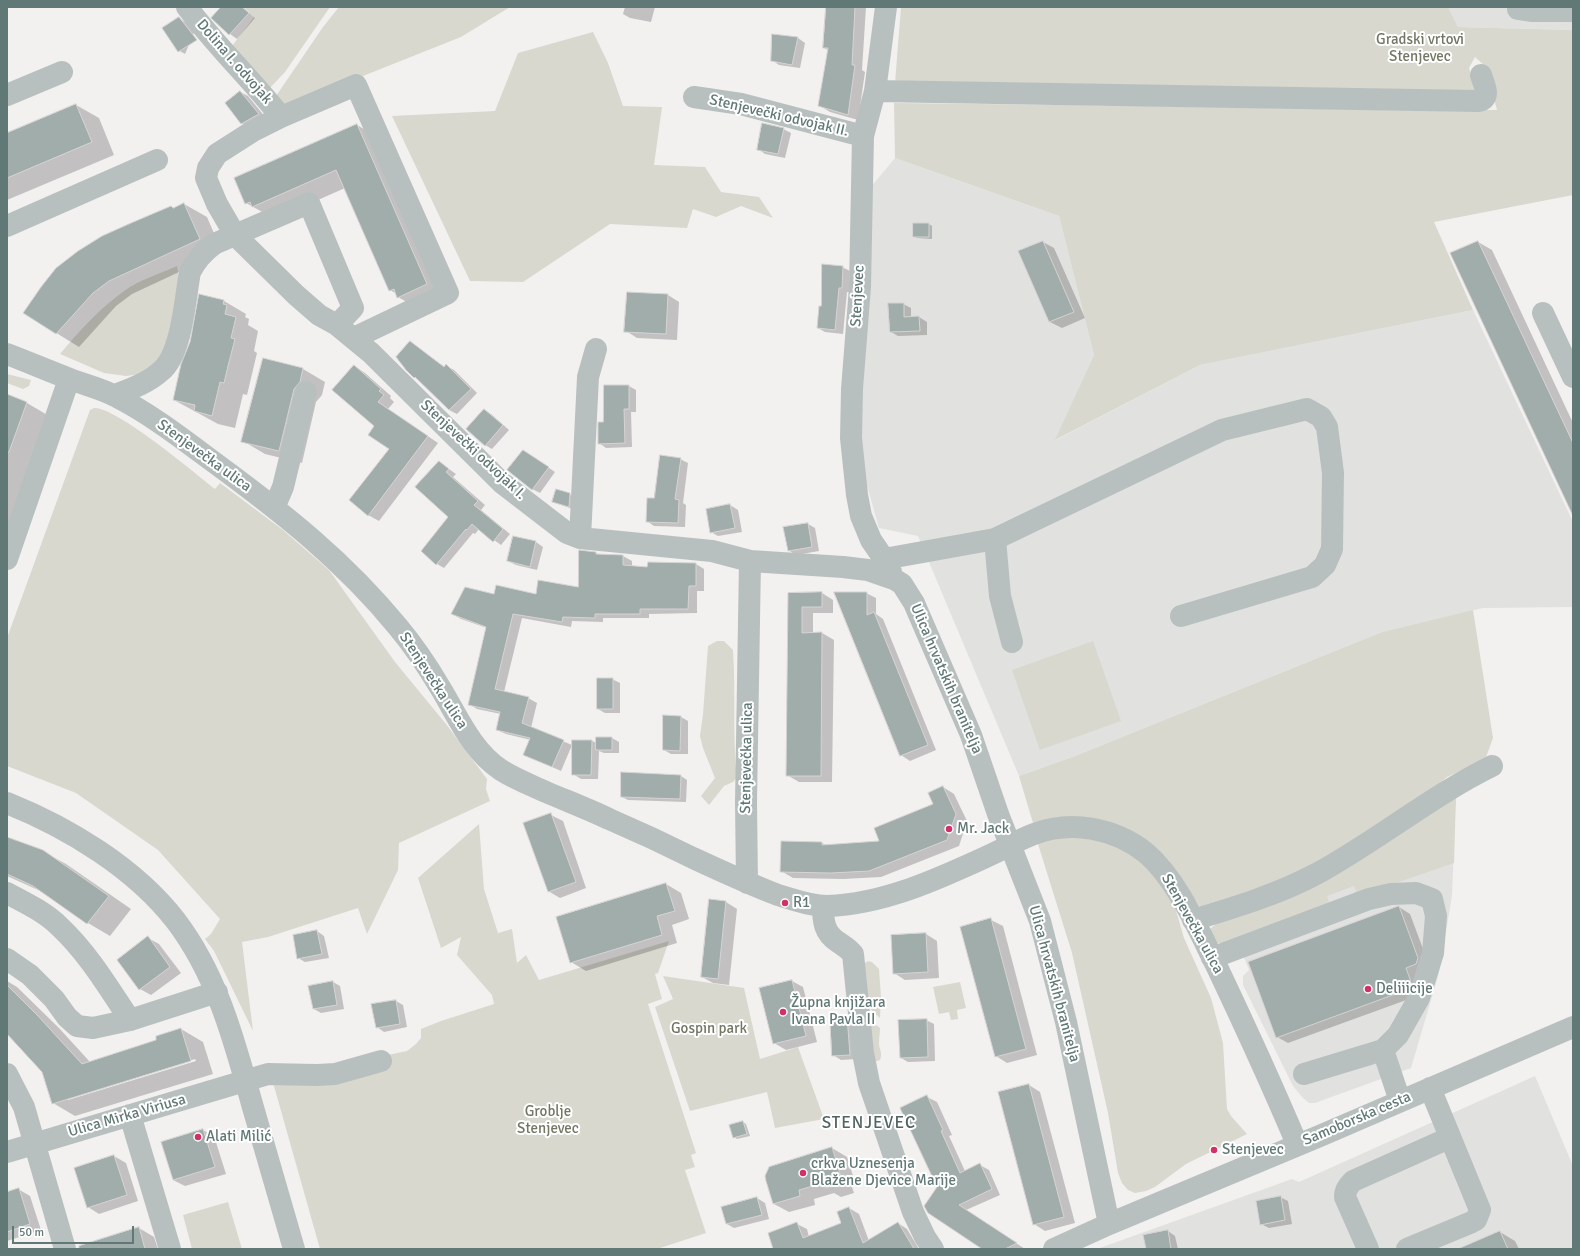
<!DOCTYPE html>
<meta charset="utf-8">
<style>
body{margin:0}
#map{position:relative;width:1580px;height:1256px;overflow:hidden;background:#f3f1f0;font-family:Signika,sans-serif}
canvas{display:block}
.frame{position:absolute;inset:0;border:8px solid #617976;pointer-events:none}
.scale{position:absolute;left:12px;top:1226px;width:122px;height:18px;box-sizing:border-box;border:2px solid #617976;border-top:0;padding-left:5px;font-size:12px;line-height:14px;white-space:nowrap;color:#617976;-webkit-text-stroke:3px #fff;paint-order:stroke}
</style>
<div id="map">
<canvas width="1580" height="1256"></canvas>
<div class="frame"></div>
<div class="scale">50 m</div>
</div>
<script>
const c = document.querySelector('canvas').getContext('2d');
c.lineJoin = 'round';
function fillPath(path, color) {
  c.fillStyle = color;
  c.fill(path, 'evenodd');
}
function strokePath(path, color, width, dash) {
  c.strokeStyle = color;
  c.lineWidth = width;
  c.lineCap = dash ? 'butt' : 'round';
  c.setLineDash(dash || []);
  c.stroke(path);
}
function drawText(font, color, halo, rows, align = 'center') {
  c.font = font + ' Signika,sans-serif';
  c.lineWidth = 4;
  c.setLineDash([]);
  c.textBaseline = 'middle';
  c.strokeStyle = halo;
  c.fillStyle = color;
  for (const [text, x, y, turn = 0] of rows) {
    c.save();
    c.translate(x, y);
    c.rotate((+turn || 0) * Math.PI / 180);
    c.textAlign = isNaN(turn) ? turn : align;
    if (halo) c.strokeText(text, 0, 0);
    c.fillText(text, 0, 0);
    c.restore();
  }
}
const built = new Path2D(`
 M1448,7H1573V30L1458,27Z
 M895,158L1059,216L1094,355L1056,440L1200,365L1473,310L1573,522V607L1483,608L1382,632L1075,756L1019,776L918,536L879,528L856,447L870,188Z
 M1456,795L1452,896L1439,973L1411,1068L1315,1103H1309L1302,1097L1293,1086L1243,985V976L1249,970L1234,933Z
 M1535,1076L1573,1166V1249H1097L1292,1179L1299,1182Z`);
const green = new Path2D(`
 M244,7H330L285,72L268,90L229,50L254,17Z
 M339,7H510L461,37L285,107L274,99L323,27Z
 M901,7H1448L1458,27L1573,30V195L1434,222L1473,310L1200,365L1055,440L1094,355L1059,216L895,158L894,103L1497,110L1485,66L1475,57L1469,68L1476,92L895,83Z
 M593,32L608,63L623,106L662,107L654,165L705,167L721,192L759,197L773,218L741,206L716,217L693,209L687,228L610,224L523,282L470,281L392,116L495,111L518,53Z
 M177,266L182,291L166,354L142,374L126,376L104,373L60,354C79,331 99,309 124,291C139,280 159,274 177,266Z
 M7,374L31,380L29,386L23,389L7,383Z
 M94,408C115,406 195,473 215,489L220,483L283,530L329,570L395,662L446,724L487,779L486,789L490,801L399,843L398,870L367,934L358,908L268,937L242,942L253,1031L214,951L205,939L211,934L220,919L158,850L76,793L7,766V638L90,410Z
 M1473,610L1493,738L1485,760L1447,777L1411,808L1308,868L1268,886L1201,909L1168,860L1041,821L1033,823L1019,776L1075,756L1382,632Z
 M717,641H724L733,650C736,693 732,735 737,777L733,782L724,786L709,805L701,796L715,778L703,748L700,736L703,714L708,646Z
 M1093,641L1121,721L1040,750L1012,670Z
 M1456,795L1454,863L1358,896L1354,886L1327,896L1330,906L1225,944L1215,943L1209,932L1210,929L1221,919Z
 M479,824L484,889L498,933L512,929L517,963L526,955L539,980L669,941L658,973L655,974L662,999L648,1004L696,1153L691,1155L695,1167L685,1170L706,1233L657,1249H320L272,1079L407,1051L416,1044L421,1038V1029L441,1021L494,1004L492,995L457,955L461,937L441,948L418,878Z
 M1075,836L1114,845L1137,857L1160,881L1175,907L1184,938L1211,998L1223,1043L1227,1109L1231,1116L1247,1134L1186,1164L1155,1187L1146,1191L1135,1193L1128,1190L1122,1183L1118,1173L1108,1113L1072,953L1038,844L1042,840Z
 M868,961L872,962L879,969L881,997L880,1018L866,1005L862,965Z
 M663,976L744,988L760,1059L798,1047L824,1119L775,1128L767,1092L690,1111L655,1007L673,999Z
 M960,982L966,1008L957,1010L958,1019L951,1020L949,1012L939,1014L933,987Z
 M866,1017L880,1028C880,1033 879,1038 879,1043C879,1049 883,1053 880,1060L871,1063Z
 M228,1202L242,1249H192L183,1215Z`);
const shadow = new Path2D(`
 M222,7H243L255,18L237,39L230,34L214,19Z
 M625,7H655L651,22L630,18L623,14Z
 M827,7H866L862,70L865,72L858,120L830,112L820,106L828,50L824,48Z
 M179,18L186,23L194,33L185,54L178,50Z
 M773,35L798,38L805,43L800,68L779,65L772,60Z
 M240,92L248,96L266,118L249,127L242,123Z
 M76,105L99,118L114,155L7,200V134Z
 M357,125L379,138L450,297L421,310L398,297L397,294L390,290L345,188L275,219L246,203Z
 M783,129L791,133L785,158L765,154L758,149Z
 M184,204L207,217L222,252L132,294L116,306L79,347L24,313L171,207L174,208Z
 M929,224L932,226V239L917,238L914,236Z
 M1043,242L1054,248L1085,318L1062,328L1050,322L1020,252Z
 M1478,242L1492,250L1573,423V513Z
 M842,267L850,271L849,292H847L843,334L825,332L818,328L822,307Z
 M668,295L679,302L677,340L637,338L626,331Z
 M224,301L246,314L245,317L249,319L248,325L258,331L254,351L257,353L247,395L243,394L235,428L218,424L174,400Z
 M903,304L911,308V318L919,317L927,322V335L898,336L891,332Z
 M411,343L445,367L447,366L454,370L477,393L457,414L449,410L419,380L414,377Z
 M354,366L365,373L391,396L390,398L394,402L388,409L438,443L379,521L368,515L391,449L376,426Z
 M303,369L325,382L322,395L316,402L302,463L265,454L243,441Z
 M629,386L636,390V412H631L632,447L606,448L599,443L604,423Z
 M7,396L27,403L49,416L7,531Z
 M484,410L491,414L509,430L492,449L485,445Z
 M531,456L555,472L540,493L532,489Z
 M680,459L688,463L683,503L686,505L685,527L654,526L647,521L655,499Z
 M439,462L456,474L453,477L485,505L481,510L510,534L501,545L479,529L475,534L473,533L444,568L437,564L450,517Z
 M569,494L577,498L576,510L561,505L553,501Z
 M730,505L738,510L742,532L718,536L711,532Z
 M808,524L815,528L819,551L796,555L788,550Z
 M536,542L543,547L537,570L516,565L508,561Z
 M595,553L600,555L623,556L632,561V567L648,568L696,564L704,569V591H697V613L649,614V618H603V622L572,621L571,627L522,618L504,692L528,698L537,703L531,728L572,745L561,771L525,755L531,740L506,734L497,730L501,714L477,709L469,704L487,628L461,619L452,614L494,595H537L579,588Z
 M822,593L833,600V613H813V634L822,633L834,640L832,782H799L787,775L789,594Z
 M836,593H866L876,598V614L883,619L936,750L910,761L901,755Z
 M612,679L620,683V713H605L598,709Z
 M681,717L688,721V754H671L664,750Z
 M612,738L619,742V753H604L599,751L598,779H581L573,774V741H592L597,743Z
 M681,776L687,780L686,802L628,800L622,797Z
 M943,787L954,794L967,821L959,846L881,877L843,879L793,878L781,871L822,843L826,845L881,842L935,804Z
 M551,815L563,821L586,888L560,898L548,891Z
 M7,838L42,851L66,864L131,909L110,936L88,923L45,893L7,876Z
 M666,884L681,893L689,919L672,925L677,943L586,971L571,962Z
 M726,902L737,909L729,985L713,983L702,977Z
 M1399,907L1410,914L1429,965L1420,995L1288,1043L1277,1037Z
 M991,920L1003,926L1037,1055L1007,1063L996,1056Z
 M317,931L324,936L329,958L305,962L298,958Z
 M926,934L937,941L939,978L905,980L894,973Z
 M148,938L159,944L181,973L151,995L140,989Z
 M7,981L17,987L59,1028L90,1062L158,1040L181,1029L203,1042L213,1074L75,1116L53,1103L43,1072L7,1033ZM195,1059L196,1061L68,1100V1098Z
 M792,981L803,987L817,1042L786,1050L774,1043Z
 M333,982L340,986L344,1009L321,1013L314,1009Z
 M396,1001L403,1005L407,1027L384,1032L377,1027Z
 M846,1017L854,1021L857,1059L841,1060L833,1055Z
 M926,1020L934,1024L935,1061L908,1062L901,1058Z
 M1029,1085L1040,1092L1075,1223L1045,1231L1034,1224Z
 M927,1097L937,1102L952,1135L949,1136L965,1171L980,1165L989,1170L1000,1195L966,1210L1025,1249H984L938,1187Z
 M743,1122L746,1124L750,1136L737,1139L734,1137Z
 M203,1130L214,1136L226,1174L185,1186L173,1180Z
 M832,1148L847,1157L856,1185L852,1187L854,1193L841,1197L834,1193L814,1199L815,1205L789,1212L774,1204Z
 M114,1156L126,1163L138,1201L99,1214L88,1207Z
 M18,1189L30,1196L41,1230L7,1241V1193Z
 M1280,1197L1288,1201L1292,1224L1269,1228L1261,1224Z
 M757,1198L765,1203L769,1219L734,1228L727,1224Z
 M849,1208L859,1214L869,1241L898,1223L907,1229L919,1249H774L797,1224L807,1229L809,1237L842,1224Z
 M139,1228L154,1237L158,1249H83Z
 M1168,1231L1175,1236L1178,1249H1147Z
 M1500,1232L1515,1241L1519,1249H1460Z`);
const building = new Path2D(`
 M221,7H242L249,13L229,35L211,18Z
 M826,7H855L852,65H855L848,115L818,106L828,48H823Z
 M179,17L197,40L178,52L162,28Z
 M772,34L798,37L792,65L771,61Z
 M240,91L259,114L241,124L225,103Z
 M76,104L92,142L7,178V133Z
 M762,123L784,128L778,154L757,150Z
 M357,124L427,284L397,298L394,289L389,291L336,170L252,207L250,202L245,204L234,178Z
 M184,203L200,239L109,281L93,293L56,334L23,313L41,287L56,268L78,251L102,236L131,223L171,206L173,208Z
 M913,223H929V237H913Z
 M1043,241L1074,312L1049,322L1018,251Z
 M1478,241L1573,443V516L1450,253Z
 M822,264L843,266L842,288H839L835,330L817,328L819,306H821Z
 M627,292L668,294L666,334L624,332Z
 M199,294L224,300L223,304L227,305L225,314L236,317L231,338L235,339L228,366L224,383L220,382L212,416L194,411L195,405L173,400L181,364L190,342Z
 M888,303H904V317L919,316L920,331L890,332Z
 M410,341L444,367L446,364L471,389L449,410L415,377L414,378L406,370L396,357Z
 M263,358L303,368L300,382L294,389L279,451L241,442Z
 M354,365L381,389L379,391L384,395L378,402L428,436L368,516L349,500L389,449L368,435L374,426L332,390Z
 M604,385H629V409H624L625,443L598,444V422H603Z
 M7,394L27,402L9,452H7Z
 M484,409L503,425L485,446L466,429Z
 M523,450L549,467L532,490L507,470Z
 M660,455L681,458L675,499L679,500L678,523L646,522L647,498H654Z
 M439,461L449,469L446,472L478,501L474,505L503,529L493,542L472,524L467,530L466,529L436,565L421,551L448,517L415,487Z
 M556,489L570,493L569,507L552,502Z
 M730,504L735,528L710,533L706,509Z
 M808,523L812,547L788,551L783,527Z
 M513,536L536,541L530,567L507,561Z
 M579,550L596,552V554L623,555V565L647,567L648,562L696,563V586H689L688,609H640V614H595V618L563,617L562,622L513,614L495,689L529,697L522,723L564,740L552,767L523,755L530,738L496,730L500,712L468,705L486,627L451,614L465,587L494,594L496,585L536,594L538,580L578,587Z
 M822,592V607H802V633L822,632L821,776H786L788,593Z
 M834,592H867V615L874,612L928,745L900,756Z
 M597,678H613V709H597Z
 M663,715L681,716L680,751L663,750Z
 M596,737H612V750H596Z
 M572,740H592L591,775H572Z
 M621,772L681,775L680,799L621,797Z
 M943,786L956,814L947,840L869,871L831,873L780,872L781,841L822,842V845L879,841L874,828L933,804L928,793Z
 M551,813L576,882L548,892L523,823Z
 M7,837L43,850L109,896L87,924L33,886L7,874Z
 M666,883L675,911L657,916L662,935L570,963L556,917Z
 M709,899L726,901L718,979L701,977Z
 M1399,906L1418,958L1416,964L1406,968L1411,982L1409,989L1276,1038L1248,962Z
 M991,918L1026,1049L995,1057L960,927Z
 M317,930L322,954L297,959L293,935Z
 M926,933L928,972L893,974L891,935Z
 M148,936L170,967L139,990L117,960Z
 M792,980L806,1036L773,1044L759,988Z
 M333,981L337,1005L313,1009L308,986Z
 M7,985L38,1016L82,1064L156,1040V1036L181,1028L191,1061L52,1104L42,1072L7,1034Z
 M396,1000L400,1024L376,1028L371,1004Z
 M830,1016H847L850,1055L832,1056Z
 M927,1019L928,1057L900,1058L898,1020Z
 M1029,1084L1064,1217L1033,1225L998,1092Z
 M927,1095L943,1130L941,1131L960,1173L980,1163L992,1189L959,1205L1017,1243L1005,1249H982L928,1213L924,1206L937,1187L900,1108Z
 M743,1121L747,1134L733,1138L729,1125Z
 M203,1129L215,1167L173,1180L161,1142Z
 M832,1147L841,1177L837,1178L839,1184L825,1188L823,1183L799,1190L800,1196L773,1204L766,1181L765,1176L769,1167Z
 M114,1155L127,1195L87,1208L74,1168Z
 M19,1188L30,1224L7,1232V1192Z
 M1281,1196L1285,1220L1260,1225L1256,1201Z
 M757,1197L762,1215L726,1224L721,1207Z
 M849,1207L863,1243L898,1222L914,1249H773L768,1233L797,1222L803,1238L841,1223L837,1212Z
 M139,1227L145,1249H79V1246Z
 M1168,1230L1171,1249H1146L1143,1235Z
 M1500,1231L1508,1249H1458Z`);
const minor = new Path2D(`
 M187,7C216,46 251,79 281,117
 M886,7L875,91L863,136L860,287L852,389L851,438L857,495L861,516L871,540L884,559L891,572
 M1518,9L1531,11H1573
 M875,91L1478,101C1492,99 1484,85 1481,75
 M7,95L62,72
 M694,97L741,104L863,136
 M7,226L157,160
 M1543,313L1573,377
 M354,338L448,293L356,85L281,117L253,131L217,154L208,168L206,178L217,204L235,235L296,295L319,315L337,325L371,353L502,483L567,533L580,538L712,551L750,561L843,567L868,570L894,579L902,584L914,603L971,735L998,814L1040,921L1066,1022L1109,1224
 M7,354C28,362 49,371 70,379C85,385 103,389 117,397C152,415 184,440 215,463C283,513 344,561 398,627C414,646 428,667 441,689C458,717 472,751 501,770C515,779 531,785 546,792C567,801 588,809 609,819C637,831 665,844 693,858C721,871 749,884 778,895C795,900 810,906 827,906C884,904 938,879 988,856C1004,849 1018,840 1034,834C1071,820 1115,828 1146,853C1177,879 1199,931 1217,967C1245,1026 1272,1085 1297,1144
 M115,395C131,389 148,383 161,371C182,354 185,298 190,272C196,260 203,252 214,244L309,203L353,308L337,325
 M272,506L277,501L283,487L306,392
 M580,538L588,377L596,349
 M995,539L1000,596L1012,642
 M7,559L69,379
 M884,559L995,539L1222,430L1307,409L1321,417L1327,427L1333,473L1332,549L1325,565L1312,577L1181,616
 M7,803C69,828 135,868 176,921C217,975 234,1040 252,1104C266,1152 280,1201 294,1249
 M747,883L746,802L750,561
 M7,893C24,902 45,912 59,926C88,953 108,987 130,1020
 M823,906C823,921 824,933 838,942C844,946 848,948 853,954L863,1053L869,1083L913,1212L925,1237L933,1249
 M1193,920C1236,907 1279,894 1318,873C1378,840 1431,796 1492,766
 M1212,958L1369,899L1391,894L1416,893L1432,899L1436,916L1433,953L1419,998L1398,1035L1383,1050
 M7,959L30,975L54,999L67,1017L77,1026L93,1028L130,1020L217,992
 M7,1074L24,1107L65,1249
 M1304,1074L1383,1050L1400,1101
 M130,1115L170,1249
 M7,1152L268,1074L317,1075L335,1074L381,1061
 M1054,1249L1109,1224L1322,1135L1573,1027
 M1368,1249L1345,1197C1345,1190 1348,1186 1353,1181L1449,1138
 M1407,1249L1472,1222L1476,1220L1480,1210L1430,1088`);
const markers = [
 [949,829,4,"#d23167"],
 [785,903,4,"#d23167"],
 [1368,989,4,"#d23167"],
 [783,1012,4,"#d23167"],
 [198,1137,4,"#d23167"],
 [1214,1150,4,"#d23167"],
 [803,1173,4,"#d23167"]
];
const parkNames = [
 ["Gradski vrtovi",1420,40],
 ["Stenjevec",1420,57],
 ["Gospin park",709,1029],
 ["Groblje",548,1112],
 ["Stenjevec",548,1129]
];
const streetNames = [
 ["Dolina I. odvojak",234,62,49],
 ["Stenjevečki odvojak II.",779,116,13],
 ["Stenjevec",858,296,-87],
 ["Stenjevečki odvojak I.",473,450,43],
 ["Stenjevečka ulica",204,456,36],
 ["Ulica hrvatskih branitelja",946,679,67],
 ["Stenjevečka ulica",433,681,57],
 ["Stenjevečka ulica",747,758,-89],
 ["Stenjevečka ulica",1192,924,61],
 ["Ulica hrvatskih branitelja",1054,984,75],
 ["Ulica Mirka Viriusa",127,1116,-16],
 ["Samoborska cesta",1357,1119,-23]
];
const poiNames = [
 ["Mr. Jack",957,829],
 ["R1",793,903],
 ["Deliiicije",1376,989],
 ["Župna knjižara",791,1003],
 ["Ivana Pavla II",791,1020],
 ["Alati Milić",206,1137],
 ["Stenjevec",1222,1150],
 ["crkva Uznesenja",811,1164],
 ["Blažene Djevice Marije",811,1181]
];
const quarterNames = [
 ["STENJEVEC",869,1124]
];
fillPath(built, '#e1e1e0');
fillPath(green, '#d8d8cf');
fillPath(shadow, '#0003');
fillPath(building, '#a0adab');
strokePath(building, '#d5d3d3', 1);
strokePath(minor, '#b8c0bf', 22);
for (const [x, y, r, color] of markers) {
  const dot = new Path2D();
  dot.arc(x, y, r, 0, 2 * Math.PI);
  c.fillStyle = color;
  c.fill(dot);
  strokePath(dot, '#fff', 1.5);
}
drawText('15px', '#727663', '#fff', parkNames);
drawText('15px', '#617976', '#fff', streetNames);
drawText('15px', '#617976', '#fff', poiNames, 'left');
c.letterSpacing = '1px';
drawText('17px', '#526462', '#fff', quarterNames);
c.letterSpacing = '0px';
</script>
